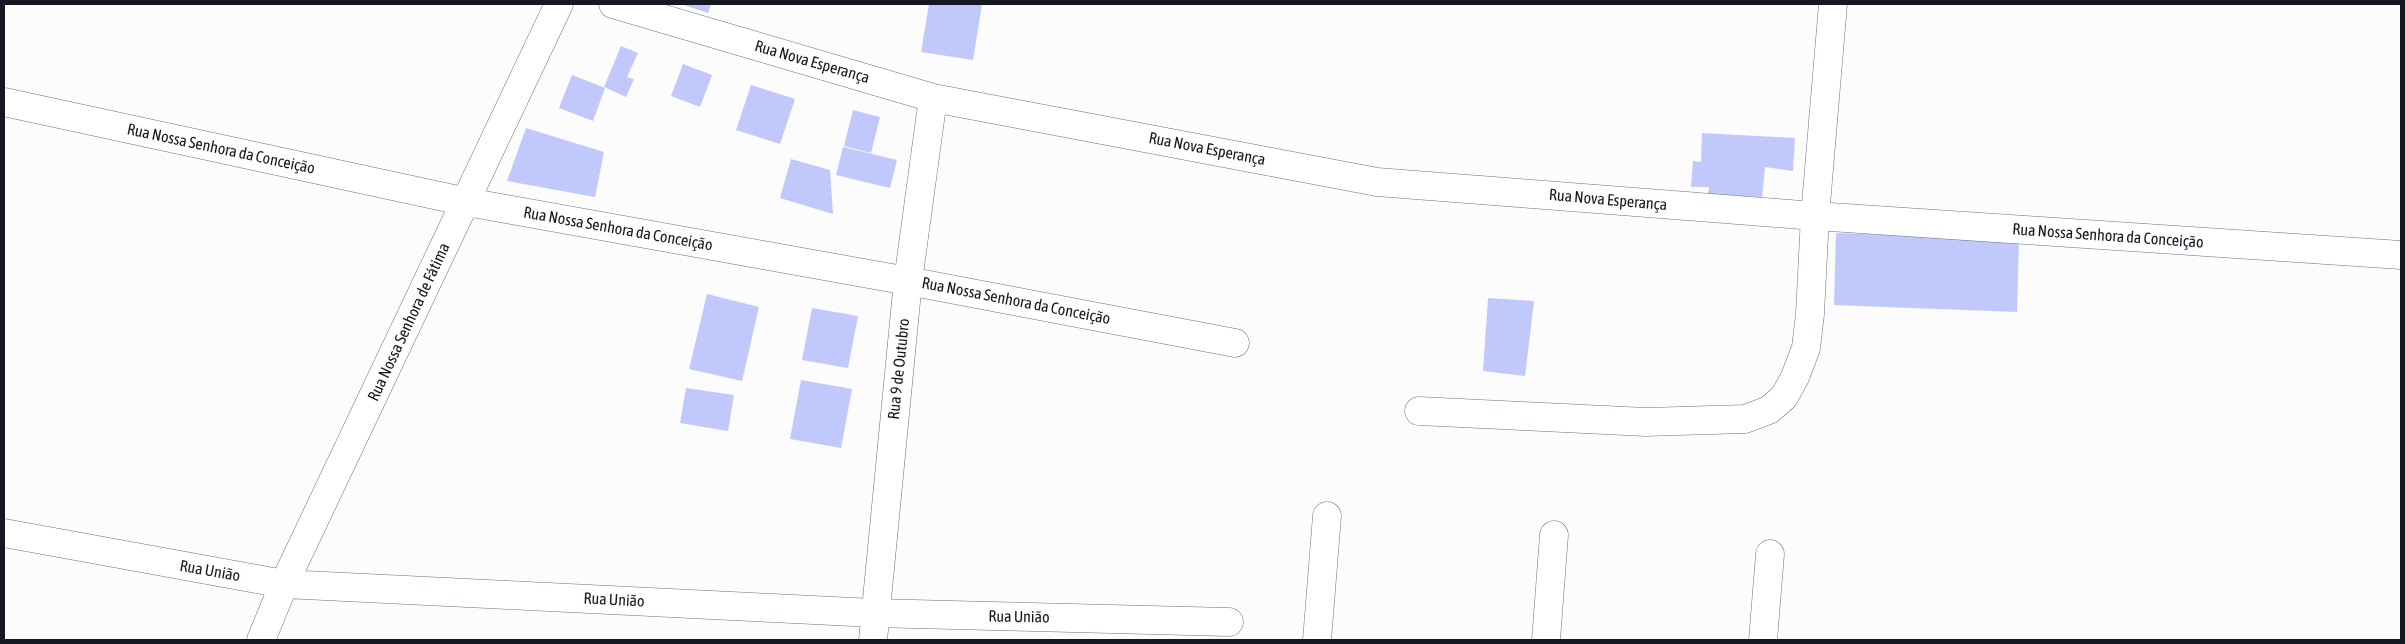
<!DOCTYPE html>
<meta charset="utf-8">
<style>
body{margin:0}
#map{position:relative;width:2405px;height:644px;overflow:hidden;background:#fcfcfc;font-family:"Asap Condensed",sans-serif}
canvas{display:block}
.frame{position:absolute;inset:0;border:5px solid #161821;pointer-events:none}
</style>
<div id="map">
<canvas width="2405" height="644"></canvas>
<div class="frame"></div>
</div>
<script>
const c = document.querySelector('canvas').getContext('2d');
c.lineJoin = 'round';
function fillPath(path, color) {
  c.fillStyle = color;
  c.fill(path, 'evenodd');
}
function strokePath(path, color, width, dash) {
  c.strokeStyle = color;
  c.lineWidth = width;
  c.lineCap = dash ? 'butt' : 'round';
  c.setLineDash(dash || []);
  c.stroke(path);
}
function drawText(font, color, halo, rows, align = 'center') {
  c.font = font + ' "Asap Condensed",sans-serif';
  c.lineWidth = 4;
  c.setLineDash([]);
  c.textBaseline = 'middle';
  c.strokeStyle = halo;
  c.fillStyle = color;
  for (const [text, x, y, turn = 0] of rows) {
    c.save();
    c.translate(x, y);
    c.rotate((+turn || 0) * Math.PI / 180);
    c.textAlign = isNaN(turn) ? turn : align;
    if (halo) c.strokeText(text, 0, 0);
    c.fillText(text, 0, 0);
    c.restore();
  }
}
const building = new Path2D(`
 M681,4H711L708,13Z
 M929,4H982L973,60L921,52Z
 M621,46L638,53L627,77L634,79L626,97L604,87Z
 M683,64L712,75L700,107L671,96Z
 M572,75L605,88L593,121L559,108Z
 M751,85L795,99L780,144L736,130Z
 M853,110L880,117L871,153L844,146Z
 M526,128L604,152L595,197L507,181Z
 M1702,133L1795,138L1793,171L1765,167L1762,197L1708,194L1709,187H1691L1693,161L1701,162Z
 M843,147L897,160L890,188L836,175Z
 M791,159L830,170L833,214L780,198Z
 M1836,233L2019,240L2017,312L1834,305Z
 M707,294L759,307L742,381L689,369Z
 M1488,298L1534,301L1525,376L1483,371Z
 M812,308L858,316L848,368L802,360Z
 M801,380L852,389L841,448L790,439Z
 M686,388L734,395L728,431L680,423Z`);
const minor = new Path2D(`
 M613,4L933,98L1377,182L1815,216L2401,255
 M4,102L467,202L908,281L1235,343
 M1419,411L1646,422L1745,419L1769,410L1784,397L1795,377L1806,348L1810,314L1815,216L1833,4
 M4,533L284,584L874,613L1229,622
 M261,640L284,584L559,4
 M873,640L908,281L933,98
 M1317,640L1327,516
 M1546,640L1554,535
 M1763,640L1770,554`);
const streetNames = [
 ["Rua Nova Esperança",812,62,16],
 ["Rua Nossa Senhora da Conceição",221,149,12],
 ["Rua Nova Esperança",1207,149,11],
 ["Rua Nova Esperança",1608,200,5],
 ["Rua Nossa Senhora da Conceição",618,229,10],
 ["Rua Nossa Senhora da Conceição",2108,236,4],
 ["Rua Nossa Senhora da Conceição",1016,301,11],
 ["Rua Nossa Senhora de Fátima",409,322,-65],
 ["Rua 9 de Outubro",899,369,-84],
 ["Rua União",210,571,10],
 ["Rua União",614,600,3],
 ["Rua União",1019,617,1]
];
fillPath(building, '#c1c9fc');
strokePath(minor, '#6b6f87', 29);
strokePath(minor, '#fff', 28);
drawText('16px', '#161821', '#fcfcfc', streetNames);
</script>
